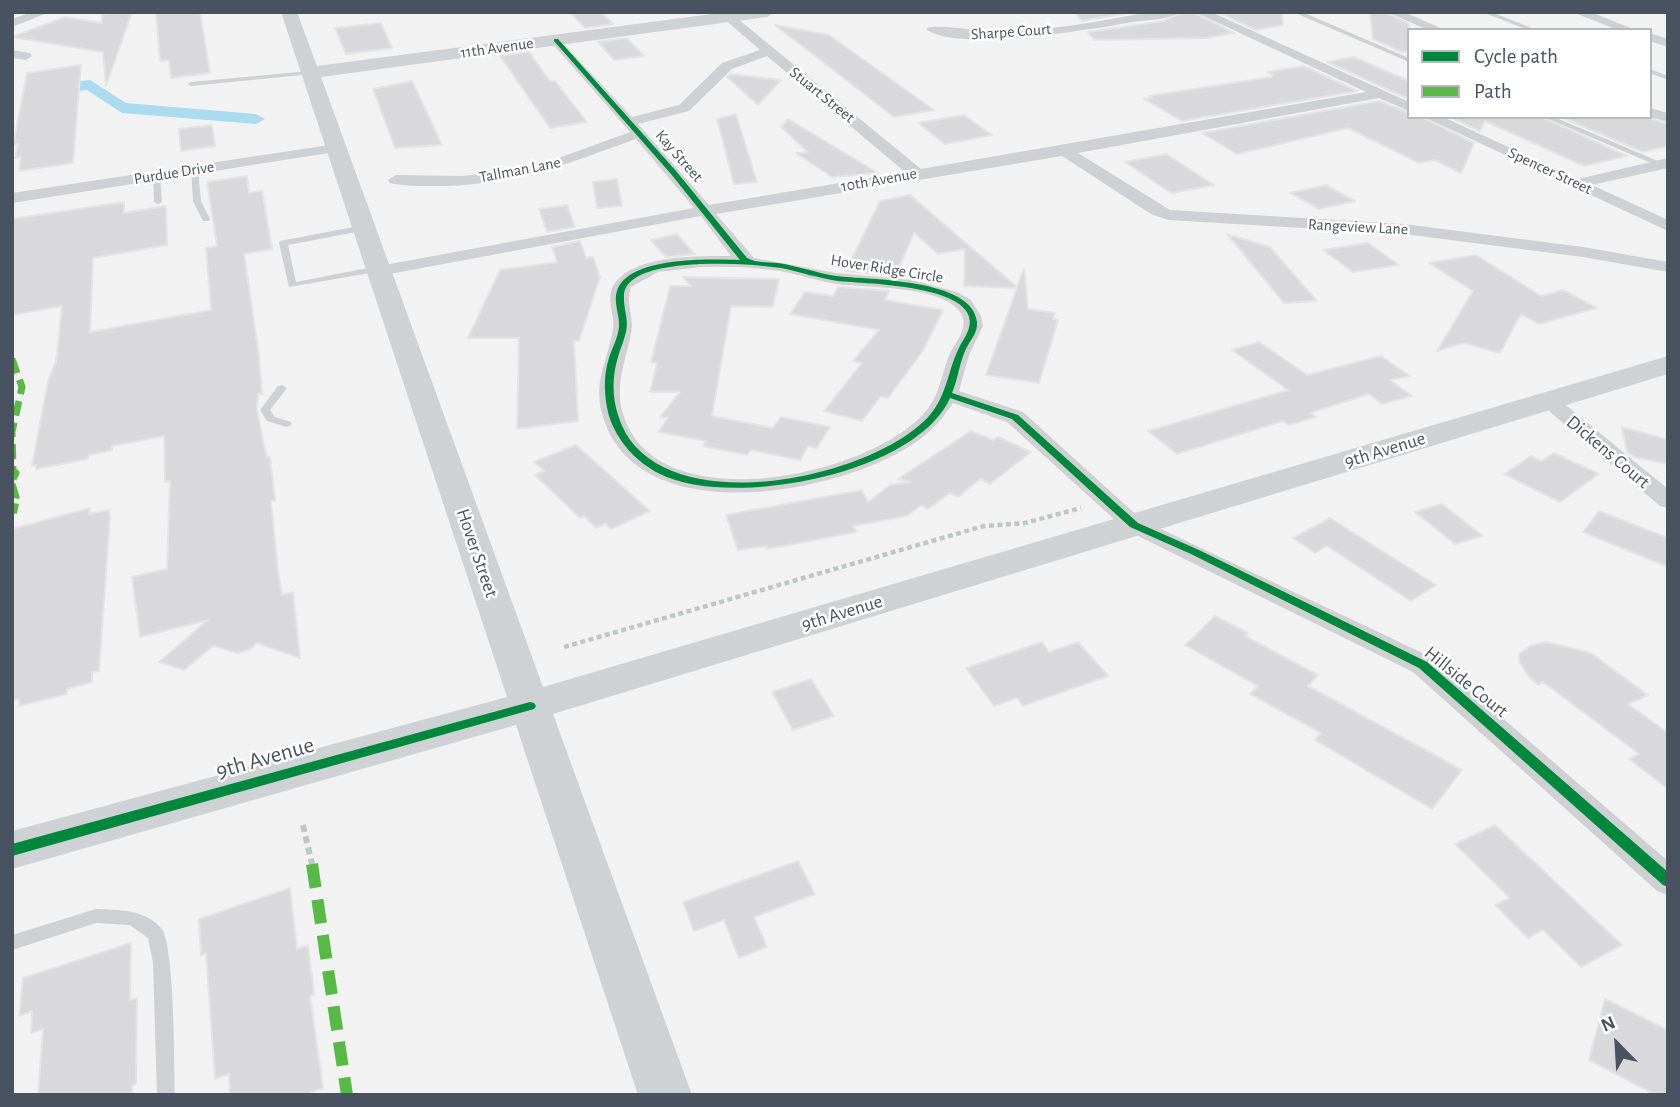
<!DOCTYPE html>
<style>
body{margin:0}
#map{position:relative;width:1680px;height:1107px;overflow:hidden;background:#f3f2f2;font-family:"Alegreya Sans",sans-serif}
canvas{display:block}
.frame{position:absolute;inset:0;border:14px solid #485260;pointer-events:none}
.legend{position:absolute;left:1407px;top:28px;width:245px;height:91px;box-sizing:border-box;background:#fff;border:2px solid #b6babf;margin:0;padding:9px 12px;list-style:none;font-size:21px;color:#485260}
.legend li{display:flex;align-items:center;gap:14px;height:35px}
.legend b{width:35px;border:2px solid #b6babf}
.north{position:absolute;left:1582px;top:1009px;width:70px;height:70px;-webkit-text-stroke:5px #fff;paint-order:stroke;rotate:336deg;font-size:19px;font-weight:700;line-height:28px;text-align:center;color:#485260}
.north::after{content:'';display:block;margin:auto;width:24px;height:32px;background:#485260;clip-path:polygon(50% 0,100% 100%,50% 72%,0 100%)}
</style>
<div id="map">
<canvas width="1680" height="1107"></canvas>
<div class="frame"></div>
<ul class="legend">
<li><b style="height:9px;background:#00873e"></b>Cycle path</li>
<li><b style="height:9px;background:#58b947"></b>Path</li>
</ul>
<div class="north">N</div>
</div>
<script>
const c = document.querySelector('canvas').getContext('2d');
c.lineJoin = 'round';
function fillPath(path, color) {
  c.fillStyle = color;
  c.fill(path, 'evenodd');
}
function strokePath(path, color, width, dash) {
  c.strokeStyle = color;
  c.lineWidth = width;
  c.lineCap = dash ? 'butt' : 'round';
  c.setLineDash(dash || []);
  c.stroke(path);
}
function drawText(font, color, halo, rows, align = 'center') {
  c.font = font + ' "Alegreya Sans",sans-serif';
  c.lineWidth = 5;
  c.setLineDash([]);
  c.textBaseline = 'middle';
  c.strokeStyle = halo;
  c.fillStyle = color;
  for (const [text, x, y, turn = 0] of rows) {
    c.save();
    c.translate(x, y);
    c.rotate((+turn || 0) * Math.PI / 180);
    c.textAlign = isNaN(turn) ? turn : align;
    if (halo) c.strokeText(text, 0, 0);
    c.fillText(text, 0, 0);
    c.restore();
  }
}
const canal = new Path2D(`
 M90,80L126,103L256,114L265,119L256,124L122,113L87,90L54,94L46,89L54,84Z`);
const building = new Path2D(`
 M132,12L106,86L103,52L12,37L65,17L102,23V14Z
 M156,12H200L210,73L171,78L169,60L160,61Z
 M570,12H601L613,24L585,28Z
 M1075,12H1134L1081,21Z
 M1183,12H1193L1234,33L1206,38L1094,40L1088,32L1164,21Z
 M1218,12H1282L1283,25L1256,30Z
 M1370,12H1385L1409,24V51L1402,52L1373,39Z
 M381,23L392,48L346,54L335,28Z
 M775,25L829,35L934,110L894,117Z
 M627,38L644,56L614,60L598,42Z
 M529,52L550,81H555L587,122L550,128L500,56Z
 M1354,57L1409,81V99L1327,62Z
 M81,65L73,163L19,171L21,157L15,158L18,144L13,145L27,73Z
 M1304,66L1357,91L1182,121L1144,99L1152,98L1149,96L1271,77L1273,75L1267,72Z
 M730,74L781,80L758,105L727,77Z
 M412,81L442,145L395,148L373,89Z
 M1379,101L1409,113V117H1422L1474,143L1461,173L1435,160L1419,163L1348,128L1237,154L1202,133Z
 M736,114L757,182L734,184L717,119Z
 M964,115L992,135L945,144L918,123Z
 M1450,117H1542L1627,156L1584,166L1485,121L1480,131Z
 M1561,117H1647L1668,124V146L1643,152Z
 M788,119L878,173L832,177L796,153L808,152L781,127Z
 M212,125L215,146L181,151L179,129Z
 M1166,154L1214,185L1171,193L1125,162Z
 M247,176L249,193L262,191L272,249L244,254L259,355L262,394H258L257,410L264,445L267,457H270L273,483L275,500L271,501L278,570L282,595L293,592L300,658L257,643L251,649L238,653L213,646L184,670L159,662L208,620L140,637L132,577L167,569L170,481L165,482L164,436L112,446V450L89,455L88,459L36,469V465L32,466L48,381L56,362L62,306L12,315V219L124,202V213L166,206L167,245L93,258L90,332L211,310L206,248L217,246L207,182Z
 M617,179L622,206L597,208L593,182Z
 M1326,185L1355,201L1319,209L1290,193Z
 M910,195L1017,287L1024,268L1028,309L1055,313L1053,319L1058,320L1039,383L986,375L1017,288L964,286L965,249L938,254L914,233L895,276L846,271L880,201Z
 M567,205L575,227L547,232L539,209Z
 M677,234L695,254L666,257L651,240Z
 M1227,234L1270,247L1317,301L1284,303Z
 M580,241L586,258L593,257L600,277L579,341H574L578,421L517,429L519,338H468L500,270L557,262L552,247Z
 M1368,243L1399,265L1353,272L1323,250Z
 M1476,255L1541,296L1563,290L1597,308L1539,324L1521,314L1500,353L1464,343L1437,351L1473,291L1429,263Z
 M683,277L779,279L773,307L731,306L712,416L773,428L781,417L830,427L817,448L808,446L800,460L751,450L747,455L703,446L706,441L658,432L668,418L660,417L680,392H650L657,363L651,362L670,286H691Z
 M838,287L889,291L885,300L943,310L922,352L888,398L880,397L862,421L824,411L862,363L853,361L879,330L790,314L805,292L833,296Z
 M1259,342L1307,375L1381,356L1410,376L1390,380L1412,396L1382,404L1369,394L1310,413L1316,417L1289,425L1283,421L1177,454L1148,431L1288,390L1232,350Z
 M1622,427L1668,440V464L1634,457L1627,452Z
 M971,431L993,440L998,437L1031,452L990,484L980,479L958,497L950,493L928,509L921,505L907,516L853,526L857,532L767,549L766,546L738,550L726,515L862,490L868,502L890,485L910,482L898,479Z
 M576,445L650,511L611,529L605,524L596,528L584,516L580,518L535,475L544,471L534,462Z
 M1554,453L1599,474L1560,502L1504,474L1531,456L1541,461Z
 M1442,504L1483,536L1455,544L1415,512Z
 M90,508L89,514L109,510L110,517L99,671L92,672V682L67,689V694L19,706V699L12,701V529Z
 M1599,511L1668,538V567L1583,532Z
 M1330,518L1360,537L1436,585L1411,601L1327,546L1315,553L1293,538Z
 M1215,616L1248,633L1245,636L1318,675L1308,686L1462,770L1432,809L1315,740L1321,733L1250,694L1258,686L1185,645Z
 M1042,642L1049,652L1078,642L1108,676L1023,706L1017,698L994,706L966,668Z
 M1547,642L1591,653L1648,695L1628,704L1668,733V789L1629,759L1639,754L1543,682L1538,685L1529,677L1519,661V654L1530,646Z
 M811,679L834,716L793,730L772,692Z
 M1495,825L1622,945L1581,967L1543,930L1528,938L1495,905L1510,898L1455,844Z
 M798,861L815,894L754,917L767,947L739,958L724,920L694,931L683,902Z
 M290,888L297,949L308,945L314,994L310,996L323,1088L305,1095H230L229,1074L215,1079L206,953L201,955L199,919Z
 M131,943L130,1000L137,998L136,1084L132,1085V1095H38L43,1029L31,1033L32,1011L19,1016L23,978Z
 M1605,999L1668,1030V1095H1656L1589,1060Z`);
const pathFar1 = new Path2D(`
 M564,647L984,526L1025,523L1081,508`);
const path = new Path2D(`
 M303,825L312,864`);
const lane = new Path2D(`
 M1293,12H1302L1409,58V62Z
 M1482,12H1491L1537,30H1528Z
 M1650,69L1668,76V80L1650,73Z
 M310,71L313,73L312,74L191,86L188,84L191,82Z
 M1544,117H1554L1665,164L1658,166Z
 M191,168L198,170L201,201L210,219L209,221H203L193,201Z
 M153,174L160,176L162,202L158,204L154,202Z
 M364,225L367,226V230L288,245L296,282L378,266L382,269L381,271L289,287L279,243L280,241Z
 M282,385L287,388L270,410L275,417L291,422L292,424L287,427L267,421L260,410L278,386Z
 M96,909C120,910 144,909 161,928C175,943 174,1068 175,1095H157L153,963L148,938L130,925L96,923L12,950V935Z`);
const street = new Path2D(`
 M32,12H50L12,27V19Z
 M1151,12H1180C1168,20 1147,20 1133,22C1093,29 956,53 926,29C934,23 976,31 989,31C1043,33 1098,21 1151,12Z
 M1195,12H1211L1409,102V111L1379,98L1078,153L1170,210L1404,224L1583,247L1668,262V272L1583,257L1404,234L1168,220L1151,214L1062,156L716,214L754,258L836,273L912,280L957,292L971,300L981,316L983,326L969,355L959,391L1023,412L1142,520L1433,658L1668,861V895L1657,891L1413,672L1126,530L1007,422L953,403C942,420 930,433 913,444C839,494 638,532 603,417C592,381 608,362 613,329C615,317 608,304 611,292C621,254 701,256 731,256L701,216L379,276L370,271L379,266L694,208L636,139C570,163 516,184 444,186C427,186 407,187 390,183L388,180L396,175L463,176L507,171L545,163L630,132L552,43L550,40L556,36L632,117L679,105L722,63L760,50L722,17L732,14L921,169L1366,92ZM767,56L905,172L709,205L638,124L689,111L732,69ZM701,267C728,266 754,267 780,271C800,275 818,281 837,284C867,288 947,285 962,315C969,330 953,344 948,358C941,377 939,396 926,411C872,476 659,522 624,417C614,387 625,363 631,334C635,318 625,303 631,287L658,272Z
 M1387,12H1404L1445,30H1428Z
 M1572,12H1590L1636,30H1618Z
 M1650,33L1668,39V47L1650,41Z
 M12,50L30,53L32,56L26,60L12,58Z
 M1650,108L1668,113V122L1650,117Z
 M1424,117H1443L1578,179L1668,158V168L1592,185L1668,220V231Z
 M336,144L343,148L341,151L12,203V193Z
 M1549,395L1556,397L1668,489V508L1660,506L1542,405L1539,401Z`);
const secondary = new Path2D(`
 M281,12H297L317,66L727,12H775L767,17L321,77L543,687L1668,356V374L553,714L692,1095H638L516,725L12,869V831L507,697Z`);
const quietFar2 = new Path2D(`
 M12,359L22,387L12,432L13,471L16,473L12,481
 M12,484L16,497L14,505`);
const quietFar1 = new Path2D(`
 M12,513L14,503`);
const quiet = new Path2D(`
 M312,864L347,1095`);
const cycleway = new Path2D(`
 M554,39H558L676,171L747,258C756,263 767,262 778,263C798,266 817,273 836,276C868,280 973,278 977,322C978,334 969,341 965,351C959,365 958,379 952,393L1018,415L1138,523L1199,550L1427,662L1668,872V887L1663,885L1419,668L1191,554L1130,527L1012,419L950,398C916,475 730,509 660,474C636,462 617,441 609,416C604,397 603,376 609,358C612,348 618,338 619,327C620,315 613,302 617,291C628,256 711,259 740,260L671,174L554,41ZM701,264C728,263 754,264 781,268C800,272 818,278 838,281C863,284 1000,284 964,339C948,363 949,394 929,416C871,481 651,526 618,415C612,397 612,376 618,357C620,349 624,341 626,332C629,319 623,308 624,295C626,268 681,265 701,264Z
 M530,702L534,703L536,706L534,709L12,856V844Z`);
const farStreetnames = [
 ["Sharpe Court",1011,32,-4],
 ["11th Avenue",497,48,-8],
 ["Stuart Street",822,95,39],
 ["Kay Street",679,156,49],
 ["Tallman Lane",520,170,-11],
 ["Spencer Street",1550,171,25],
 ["Purdue Drive",174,173,-9],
 ["10th Avenue",879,180,-10],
 ["Rangeview Lane",1358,227,3],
 ["Hover Ridge Circle",887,269,9]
];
const streetNames = [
 ["9th Avenue",1385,450,-17],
 ["Dickens Court",1608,452,40],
 ["Hover Street",477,553,71],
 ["9th Avenue",842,613,-17],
 ["Hillside Court",1466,682,39]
];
const nearStreetnames = [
 ["9th Avenue",265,758,-16]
];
fillPath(canal, '#aadbf1');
fillPath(building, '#d9d9db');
strokePath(building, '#e4e4e5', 2);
strokePath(pathFar1, '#bbc8c5', 4.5, [5, 3.5]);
strokePath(path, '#bbc8c5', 6, [7, 4.5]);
fillPath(lane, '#ced0d3');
fillPath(street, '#ced0d3');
fillPath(secondary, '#cfd2d5');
strokePath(quietFar2, '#58b947', 7, [15, 7]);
strokePath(quietFar1, '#58b947', 10, [18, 10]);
strokePath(quiet, '#58b947', 12, [24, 12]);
fillPath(cycleway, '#00873e');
drawText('16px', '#485260', '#fff', farStreetnames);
drawText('19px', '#485260', '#fff', streetNames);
drawText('23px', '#485260', '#fff', nearStreetnames);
</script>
